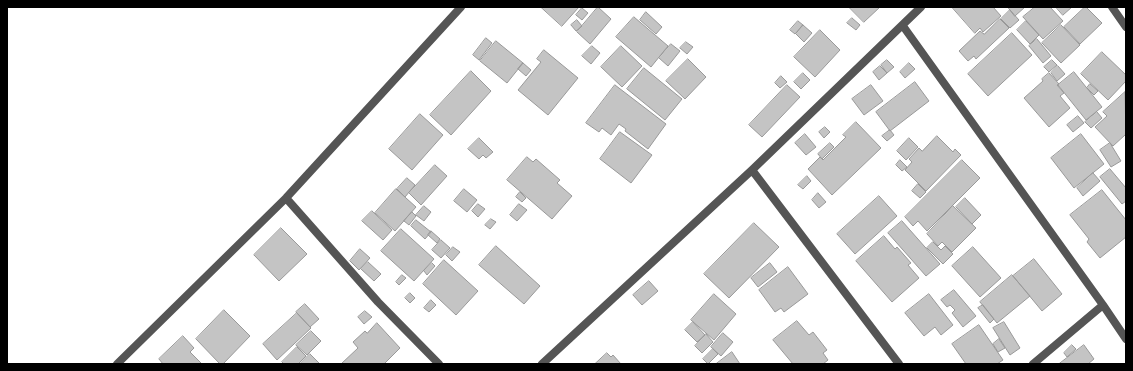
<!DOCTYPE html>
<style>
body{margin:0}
#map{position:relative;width:1133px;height:371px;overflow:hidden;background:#fff;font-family:"Varela Round",sans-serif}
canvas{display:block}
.frame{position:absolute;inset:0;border:8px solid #000;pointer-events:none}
</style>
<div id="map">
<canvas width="1133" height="371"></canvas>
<div class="frame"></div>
</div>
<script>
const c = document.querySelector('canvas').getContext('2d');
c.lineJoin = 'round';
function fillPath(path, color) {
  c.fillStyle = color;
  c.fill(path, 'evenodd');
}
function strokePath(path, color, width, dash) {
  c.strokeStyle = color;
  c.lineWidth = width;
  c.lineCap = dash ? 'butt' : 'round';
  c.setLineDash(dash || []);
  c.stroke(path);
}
const building = new Path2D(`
 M541,7H579L562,26Z
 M598,7L611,19L590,44L577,32Z
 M849,7H880L864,22Z
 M952,7H993L1001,16L983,32L980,28L975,33Z
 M1008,7H1025L1015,16Z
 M1035,7H1050L1063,21L1043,39L1023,17Z
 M1056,7H1072L1063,15Z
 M1085,7H1086L1102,23L1080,44L1064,27Z
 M582,8L588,13L582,20L576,15Z
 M1010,10L1019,20L1010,28L1001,19Z
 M646,12L662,27L656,34L640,20Z
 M634,17L668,46L651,67L616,37Z
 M852,18L860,25L856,30L847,23Z
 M1000,19L1009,28L976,59L974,56L968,61L959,51L980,31L984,34Z
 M577,20L582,26L576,31L571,25Z
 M798,21L803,25L795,34L790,30Z
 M1026,21L1039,35L1030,44L1017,30Z
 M803,25L812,33L804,42L796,34Z
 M1061,25L1080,45L1061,63L1042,43Z
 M820,30L840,50L815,77L794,57Z
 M1012,33L1032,55L988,96L968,74Z
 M486,38L492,43L479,60L473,55Z
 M1037,39L1051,56L1043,63L1029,46Z
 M496,41L523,63L507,83L480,61Z
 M686,42L693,47L687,54L680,48Z
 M671,44L680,51L668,66L659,58Z
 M592,46L600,53L591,64L582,56Z
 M621,46L642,66L622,87L601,67Z
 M544,50L578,78L548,115L518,90L541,62L537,59Z
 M1102,52L1126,75V81L1108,100L1081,74Z
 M688,59L706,77L685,99L666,81Z
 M887,60L894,67L887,73L881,65Z
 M1052,60L1057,65L1049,72L1044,67Z
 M523,63L531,70L526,76L518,69Z
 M909,63L915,69L905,78L900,72Z
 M880,66L887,73L879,80L873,72Z
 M1058,66L1065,74L1057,81L1051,73Z
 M644,68L682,99L665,120L627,89Z
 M471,71L491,91L451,135L430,115Z
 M1074,72L1102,107L1086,120L1058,85Z
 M803,73L810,80L801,89L794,82Z
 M1049,73L1059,84L1057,85L1064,93L1060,96L1070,108L1049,127L1024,98L1043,81L1042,79Z
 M781,76L787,82L780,88L775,83Z
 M915,82L929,101L890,131L876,112Z
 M1090,84L1098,91L1094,95L1087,88Z
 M615,85L666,124L648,149L625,131L626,129L619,124L611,135L602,128L599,132L586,123Z
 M787,85L800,97L762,137L749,125Z
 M871,85L883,101L864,115L852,99Z
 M1125,92L1126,137L1125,135L1113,146L1095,127L1107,116L1103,112Z
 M1097,112L1102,118L1091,128L1085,122Z
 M420,114L443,135L412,170L389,149Z
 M1078,116L1084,123L1073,132L1067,125Z
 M856,122L881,148L832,195L808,169L820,157L823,160L846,137L843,135Z
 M825,127L830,132L824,138L819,132Z
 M890,130L894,135L887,141L882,136Z
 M620,132L652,155L631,183L600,159Z
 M805,134L816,147L806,155L795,143Z
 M1081,134L1104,164L1074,188L1051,158Z
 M937,136L953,152L955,149L961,155L926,191L905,170L912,162L909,159L919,148L922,151Z
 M479,138L493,152L486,158L483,155L479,159L468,149Z
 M909,138L918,147L906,160L897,151Z
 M830,143L834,147L822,159L818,154Z
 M1110,143L1121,161L1111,167L1100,150Z
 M527,157L533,162L536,159L560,180L557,183L572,196L552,219L507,180Z
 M900,160L907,167L902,171L896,165Z
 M962,160L980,178L927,231L918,221L913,226L905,217Z
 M435,165L447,176L421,205L409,193Z
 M1110,169L1126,188V201L1122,204L1100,177Z
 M1093,173L1100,181L1083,196L1077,188Z
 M807,176L811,181L803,189L798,185Z
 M407,178L415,185L405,197L397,189Z
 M918,184L926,192L920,198L912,191Z
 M396,189L416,207L395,231L375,213Z
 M464,189L477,200L467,212L454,201Z
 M1102,190L1126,220V237L1100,258L1087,242L1089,239L1070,215Z
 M520,192L526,198L522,202L516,197Z
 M818,193L826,202L819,208L812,200Z
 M879,196L897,216L855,254L837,234Z
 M965,198L981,215L972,224L956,207Z
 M478,204L485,209L478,217L472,211Z
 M519,204L527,210L517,221L510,215Z
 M424,206L431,212L424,221L416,215Z
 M953,206L976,228L952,252L942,242L938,246L927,234Z
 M372,211L392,230L383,240L362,221Z
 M412,212L416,216L409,225L404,221Z
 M491,219L496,222L490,229L485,225Z
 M416,220L431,232L425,239L411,226Z
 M902,221L940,264L926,276L888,233Z
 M754,223L779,247L729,298L704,274Z
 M281,228L307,254L279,281L254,255Z
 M401,229L434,259L414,281L381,251Z
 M431,231L440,239L437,243L428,235Z
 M884,236L895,249L897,247L911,263L908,265L919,278L892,302L856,261Z
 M441,240L450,248L441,258L432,250Z
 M933,242L941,250L945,246L953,254L943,264L927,248Z
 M496,246L540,286L524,304L479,265Z
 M453,247L460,252L452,261L446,255Z
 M973,247L1001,278L980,297L952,266Z
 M360,249L370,258L359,270L350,261Z
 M1034,259L1062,294L1042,311L1013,276Z
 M444,260L478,291L456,315L423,284Z
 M368,262L381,274L374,281L361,269Z
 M432,263L435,266L427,275L424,271Z
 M770,263L777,272L758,287L751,278Z
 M788,267L808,294L784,312L781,308L775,312L759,290Z
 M402,275L406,278L399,285L396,282Z
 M1012,275L1030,296L997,323L980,302Z
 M649,281L658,291L642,305L633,295Z
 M954,290L976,316L963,327L952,313L955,310L950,305L947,307L941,300Z
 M410,293L415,298L410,303L405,298Z
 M714,294L736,314L714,340L691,320Z
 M929,294L953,325L941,335L935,327L924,336L905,313Z
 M431,300L436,305L429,312L424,308Z
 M305,304L319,319L310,327L296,312Z
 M983,305L994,319L990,323L978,308Z
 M224,310L250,336L223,364H220L196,339Z
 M365,311L372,317L364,324L358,317Z
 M297,313L311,328L277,360L263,344Z
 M797,321L809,335L813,332L827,350L823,353L828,360L823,364H793L773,340Z
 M693,322L705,335L697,342L685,330Z
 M1004,322L1020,348L1010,355L993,328Z
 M377,323L400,348L384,364H341L358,348L353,342L365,331L367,333Z
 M979,325L1003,360L997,364H966L952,344Z
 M311,331L321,341L307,355L296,345Z
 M723,333L733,342L721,356L711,347Z
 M706,334L713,342L702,353L695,346Z
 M183,336L194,348L190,352L202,364H163L159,359Z
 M999,339L1005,348L998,352L993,344Z
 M1072,345L1076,349L1067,357L1064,353Z
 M1084,345L1094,359L1088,364H1059Z
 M297,347L306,356L298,364H284L282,362Z
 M713,349L718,354L708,364L703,359Z
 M732,352L740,364H716Z
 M607,353L611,357L613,355L621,364H595Z
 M310,354L320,364H300Z`);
const street = new Path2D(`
 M1112,7L1126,27
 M903,26L1103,305L1126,339
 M752,170L899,364
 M286,198L378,302L439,364
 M117,364L286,198L461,7
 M542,364L752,170L921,7
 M1033,364L1103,305`);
fillPath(building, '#c4c4c4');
strokePath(building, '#999', 1);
strokePath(street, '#555', 8);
</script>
